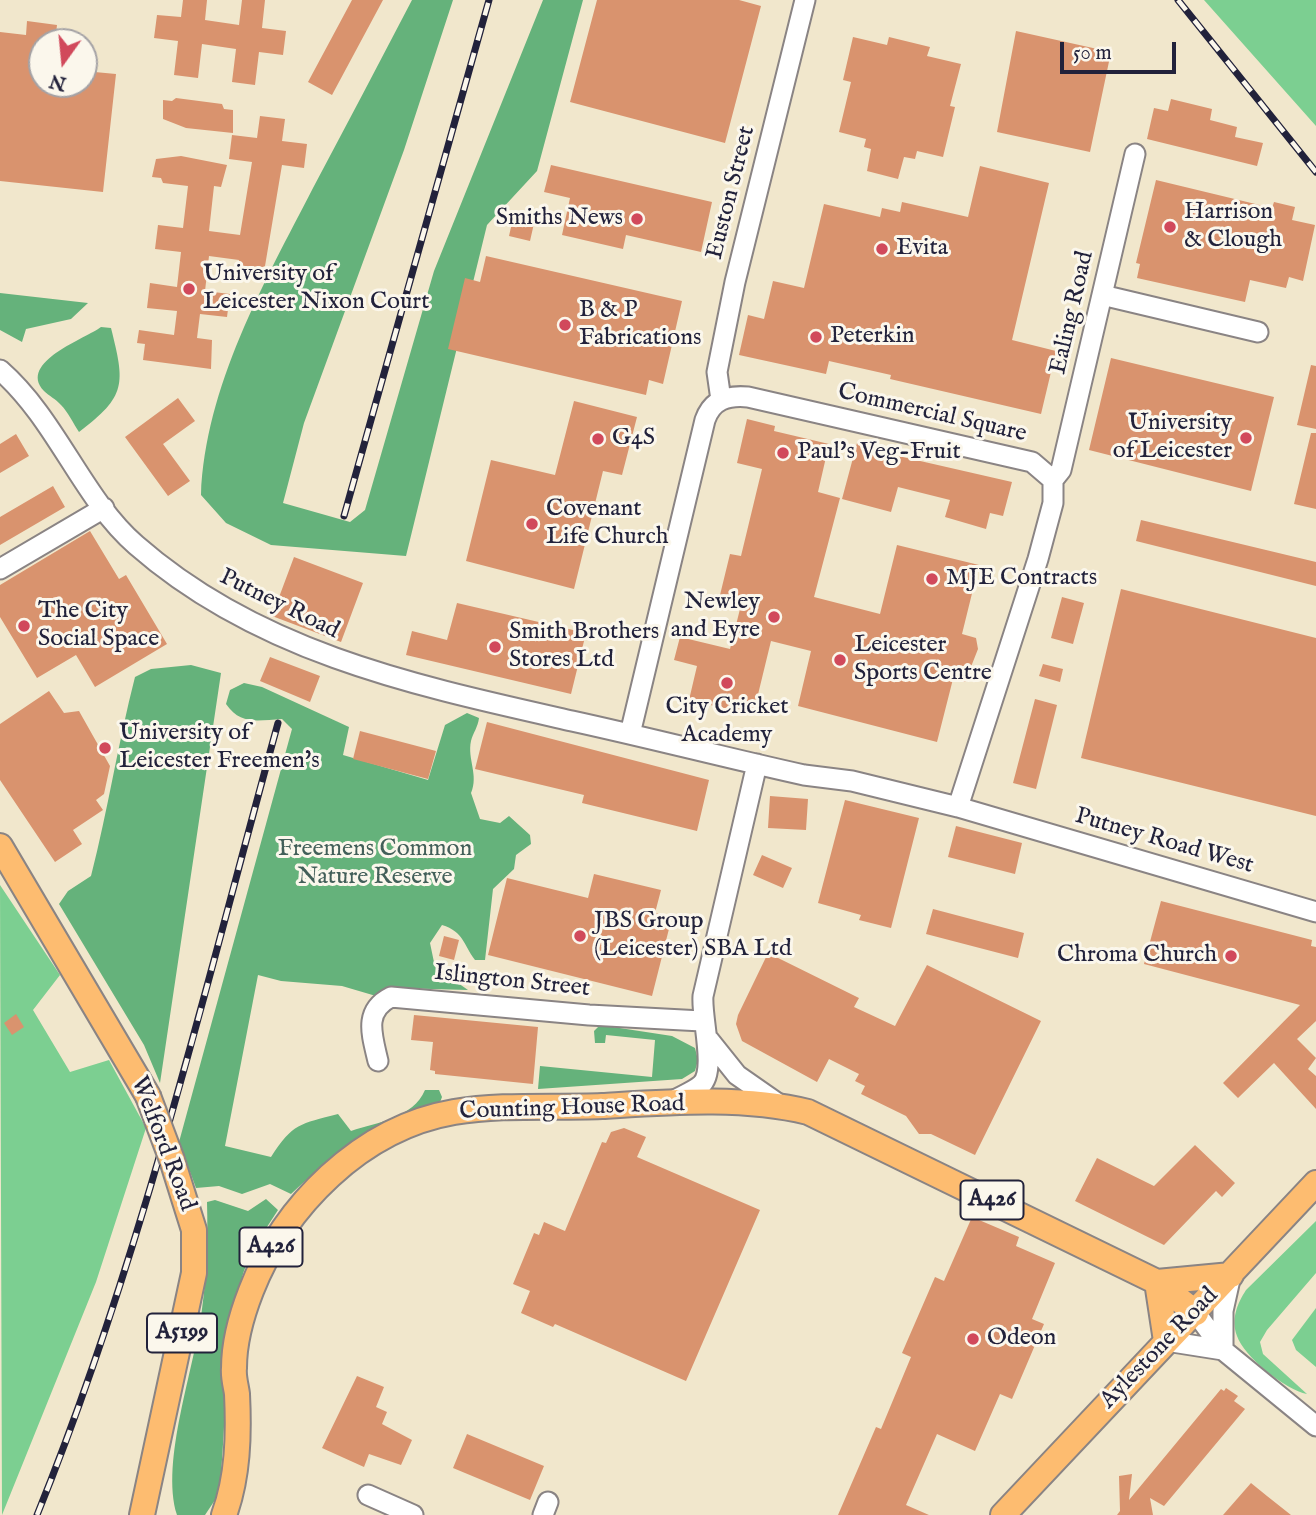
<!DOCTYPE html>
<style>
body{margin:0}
#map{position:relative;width:1316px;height:1515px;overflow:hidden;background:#f1e7cc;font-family:"IM FELL English",serif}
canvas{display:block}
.north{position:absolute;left:28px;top:28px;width:70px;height:70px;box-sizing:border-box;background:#fbf7ec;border:2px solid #a4a2a5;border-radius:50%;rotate:195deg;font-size:19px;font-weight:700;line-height:28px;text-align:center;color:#22223b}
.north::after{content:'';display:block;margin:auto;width:24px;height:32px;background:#d1495b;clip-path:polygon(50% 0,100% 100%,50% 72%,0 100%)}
.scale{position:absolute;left:1060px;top:42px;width:116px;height:32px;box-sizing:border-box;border:4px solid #22223b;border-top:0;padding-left:9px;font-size:21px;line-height:24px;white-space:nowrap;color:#22223b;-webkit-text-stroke:5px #fbf7ec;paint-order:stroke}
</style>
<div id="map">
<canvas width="1316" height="1515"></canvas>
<div class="north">N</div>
<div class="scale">50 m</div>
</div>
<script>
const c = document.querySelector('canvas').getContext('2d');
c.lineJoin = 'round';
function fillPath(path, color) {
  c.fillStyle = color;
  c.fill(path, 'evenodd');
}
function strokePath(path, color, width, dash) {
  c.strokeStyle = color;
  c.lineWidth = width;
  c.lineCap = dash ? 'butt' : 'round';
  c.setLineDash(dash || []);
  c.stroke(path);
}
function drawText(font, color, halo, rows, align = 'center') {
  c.font = font + ' "IM FELL English",serif';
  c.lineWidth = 6;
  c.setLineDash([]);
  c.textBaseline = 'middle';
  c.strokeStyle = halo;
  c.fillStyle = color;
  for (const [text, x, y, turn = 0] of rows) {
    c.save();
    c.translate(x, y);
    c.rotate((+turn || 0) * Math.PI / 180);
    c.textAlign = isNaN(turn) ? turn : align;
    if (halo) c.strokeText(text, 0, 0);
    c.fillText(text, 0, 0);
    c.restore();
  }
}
const green = new Path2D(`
 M1204,0H1316V126Z
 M0,885L60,975L33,1010L70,1072L109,1060L146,1128L96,1282L2,1515Z
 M1316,1221V1273L1267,1330L1260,1342L1263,1354L1307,1394C1286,1390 1244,1357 1237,1336C1231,1319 1237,1304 1246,1290Z
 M1316,1308V1367L1296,1350L1292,1340Z`);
const forest = new Path2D(`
 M412,0H453L404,150L304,423L283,503L350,522L365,510L434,271L543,0H583L537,171L487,225L406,556L271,545L226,523L201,495C205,387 264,283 313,188C346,126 379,63 412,0Z
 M0,293L88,303L71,319L26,329L22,342L0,330Z
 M101,327L111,328C125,384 127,396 79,432C73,423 68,412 61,405C56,399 49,396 44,391C17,362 87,338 101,327Z
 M191,665L221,673L160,1083L144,1045L59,904L68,891L91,876C108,810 118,743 135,677L151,669Z
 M244,683L262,687L349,727L343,755L428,780L445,725L467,713L479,718C478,727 473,733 471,741C467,759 479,775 471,793L480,819L500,823L509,816L530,835L531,844L516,855L514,869L493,889L485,960H475C463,944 464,932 442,925L430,943L435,967L468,990L396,988L376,996L342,986L281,981L258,975L225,1146L271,1157C293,1123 300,1124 338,1114L351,1131C378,1122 413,1118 425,1090H439L442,1097L439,1105C374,1127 341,1147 291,1194L270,1184L242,1194L219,1186L196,1188L179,1142L292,729L282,719C259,720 241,726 226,704L230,690Z
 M600,1025L672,1036L695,1048L698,1060L695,1071L682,1079L538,1089L540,1066L652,1077L655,1040L606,1035L605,1043H595L594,1031Z
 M266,1199L278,1210C264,1232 247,1256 241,1281C223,1351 227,1424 219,1494L205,1515H177C160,1461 195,1368 202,1309C207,1273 208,1238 207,1202L215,1200L248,1211Z`);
const building = new Path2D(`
 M183,0H207L205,20L239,25L242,0H265L262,28L286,31L283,55L259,52L255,85L232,82L236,49L202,44L198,78L174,75L178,41L154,38L157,15L181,17Z
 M352,0H383L332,95L308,82Z
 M597,0H739L761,6L725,143L570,102Z
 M27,21L57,25L55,42H42V84H84V71L116,74L103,192L0,181V32L26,35Z
 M1016,31L1111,52L1090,152L997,132Z
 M853,37L887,45L889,37L930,47L927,56L961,64L950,106L955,107L943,157L917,151L915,159L904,157L898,179L867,171L871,149L864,147L866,139L839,132L851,82L843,80Z
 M176,98L222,104L224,109L233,110V133L186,128L163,119V100L172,101Z
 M1171,99L1212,109L1210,120L1237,127L1235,137L1263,143L1257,166L1147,139L1154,108L1168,111Z
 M260,116L285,119L282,141L307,144L304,168L282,165L265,266L260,268L259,276H241L239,260L209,256L205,291L230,294L227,317L200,314L197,338L212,340L211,369L143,360L145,344L137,343L139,330L174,335L177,311L147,308L150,283L177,287L181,252L155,249L158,225L183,228L188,186L163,183L161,178L152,177L156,159L181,156L227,165L221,187L214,186L209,231L240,235L252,162L229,159L232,135L257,138Z
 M551,165L712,202L701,252L626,235L623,249L562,235L570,198L544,192Z
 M980,166L1049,183L1012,340L1056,351L1041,414L890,379L891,375L829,361L826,374L739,355L748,315L764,319L773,281L804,288L824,204L880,217L882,208L900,212L902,202L968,217Z
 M1156,180L1272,208L1274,202L1295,207L1292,220L1315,225L1303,281L1289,277L1286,288L1250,280L1245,302L1137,278L1140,264L1136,263Z
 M514,214L535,219L530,241L509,236Z
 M486,256L682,301L663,384L649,380L646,395L448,349L465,278L480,282Z
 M1111,358L1274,397L1251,491L1089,450Z
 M1311,365L1316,366V429L1297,425Z
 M178,398L195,421L163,444L190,481L168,496L125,437Z
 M574,401L637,417L622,475L603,471L574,589L466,561L491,460L555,475Z
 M747,419L775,426L774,431L829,444L818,492L840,498L814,597L880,614L897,545L979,565L962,634L976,638L978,649L965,682L953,679L937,742L798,706L811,651L771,641L753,715L689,700L697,666L674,660L680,637L730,649L742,601L720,595L730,554L741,556L762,469L737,463Z
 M1311,433H1316V509L1294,504Z
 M16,434L29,456L0,473V444Z
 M857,443L894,455L1012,482L1003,516L990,513L986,529L945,517L950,500L898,487L891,512L842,499Z
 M53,486L65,507L0,545V517Z
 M1141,520L1316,562V586L1136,541Z
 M90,531L119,579L126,575L167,644L95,687L76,655L37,678L0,617V585Z
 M294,557L363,583L341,642L272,616Z
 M1121,589L1316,638V816L1081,758Z
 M1062,597L1084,603L1073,644L1051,638Z
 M457,603L586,633L571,694L406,655L412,631L447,640Z
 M270,657L320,676L310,702L260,681Z
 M1043,664L1063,669L1060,682L1039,676Z
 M49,691L64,713L79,711L110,766L104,794L96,800L103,810L73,830L82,844L55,862L0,780V724Z
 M1035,699L1057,705L1036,789L1013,783Z
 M487,722L709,780L697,831L582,803L584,795L475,769Z
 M360,731L436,751L428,779L353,759Z
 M770,796L808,799L806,830L768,828Z
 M845,800L919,818L891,928L859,920L861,915L818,903Z
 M956,826L1022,843L1015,874L948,857Z
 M762,855L792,868L783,888L753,875Z
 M594,874L661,890L655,913L672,917L652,996L488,955L507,878L588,898Z
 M1161,901L1312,940L1311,946L1316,947V1021L1297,1039L1316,1058L1308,1069L1316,1076V1109L1274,1063L1238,1098L1223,1083L1300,1005L1144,964Z
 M933,909L1024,933L1018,958L926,934Z
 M444,936L459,940L454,960L439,956Z
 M768,953L859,998L854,1007L895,1026L927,965L1041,1021L975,1155L931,1134H919L906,1116L861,1094L865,1086L855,1081L859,1074L829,1059L817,1082L742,1041L736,1024L738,1015Z
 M16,1014L24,1027L12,1035L4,1023Z
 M414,1015L538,1027L533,1084L435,1074V1071L430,1070L433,1042L411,1040Z
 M624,1128L646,1137L637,1157L760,1210L686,1381L555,1324L553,1327L521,1313L530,1291L513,1284L534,1233L539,1235L544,1222L565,1231L602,1142L606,1143L611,1132Z
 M1195,1145L1235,1183L1222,1197L1216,1191L1164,1245L1075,1201L1097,1158L1154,1186Z
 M972,1217L1019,1237L1016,1246L1055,1263L1032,1319L1044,1324L1012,1399L1000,1394L975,1451L937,1434L906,1505L929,1515H838L876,1427L881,1429L911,1357L902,1353L935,1277L944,1281Z
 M357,1376L384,1387L376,1407L387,1412L382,1424L412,1440L401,1465L369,1454L364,1467L322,1448Z
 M1226,1388L1238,1396L1234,1401L1245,1409L1164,1506L1150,1498L1153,1515H1117L1120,1511L1119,1476L1132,1474L1129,1500L1221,1389L1224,1391Z
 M467,1434L544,1466L530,1500L453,1468Z
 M1251,1483L1267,1496L1291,1515H1223Z`);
const minor = new Path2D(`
 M1102,295L1258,332
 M0,370C57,420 82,498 136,545C259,653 417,686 572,721C650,738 727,758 804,775L852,781L958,807L1316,912
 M721,400L717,372L735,282L805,0
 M1053,480L1061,470L1135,154
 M0,569L104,508
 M630,734L705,420C712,400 727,395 748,397L1032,462L1053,480V503L1038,559L958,807
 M709,1040L737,1075L780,1105
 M378,1061C372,1035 363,1011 391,997L589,1015L702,1021
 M671,1102C681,1096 693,1092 701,1085C717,1071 701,1018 703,996L757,764
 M1196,1313L1223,1350L1316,1426
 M1166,1341L1223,1350V1311L1231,1275
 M368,1495L413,1515
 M543,1515L548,1502`);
const major = new Path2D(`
 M0,846L148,1096
 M1166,1341L1157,1282L1231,1275
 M142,1515L194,1273V1230L172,1160
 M224,1515C238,1477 239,1435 237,1394C236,1386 233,1377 234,1368C234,1343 242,1314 251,1291C284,1206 361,1128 454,1112C503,1104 552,1108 602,1106C669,1102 743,1096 808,1112L1157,1282L1196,1313
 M1003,1515L1316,1183`);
const rail = new Path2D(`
 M1178,0L1316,172
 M344,516L489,0
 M37,1515C141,1260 205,988 278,723`);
const majorBridge = new Path2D(`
 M148,1096L172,1160`);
const markers = [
 [637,219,7,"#d1495b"],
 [1170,227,7,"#d1495b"],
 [882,249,7,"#d1495b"],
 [189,289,7,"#d1495b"],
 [565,325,7,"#d1495b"],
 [816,337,7,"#d1495b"],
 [1246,438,7,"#d1495b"],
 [598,439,7,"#d1495b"],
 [783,453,7,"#d1495b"],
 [532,524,7,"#d1495b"],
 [932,579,7,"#d1495b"],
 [774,617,7,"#d1495b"],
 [24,626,7,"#d1495b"],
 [495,647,7,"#d1495b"],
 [840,660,7,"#d1495b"],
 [727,683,7,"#d1495b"],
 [105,748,7,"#d1495b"],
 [580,936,7,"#d1495b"],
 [1231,956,7,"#d1495b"],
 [973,1339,7,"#d1495b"]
];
const shields = [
 [992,1200,63],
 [271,1247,63],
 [182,1333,70]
];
const shieldNames = [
 ["A426",992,1200],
 ["A426",271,1247],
 ["A5199",182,1333]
];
const streetNames = [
 ["Euston Street",732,193,-76],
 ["Ealing Road",1073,313,-77],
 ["Commercial Square",932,414,13],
 ["Putney Road",279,605,26],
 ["Putney Road West",1164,842,16],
 ["Islington Street",512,982,6],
 ["Counting House Road",572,1109,-2],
 ["Welford Road",162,1144,69],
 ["Aylestone Road",1160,1349,-46]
];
const poiNames = [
 ["Harrison",1184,213],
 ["& Clough",1184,241],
 ["Smiths News",623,219,"right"],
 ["Evita",896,249],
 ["University of",203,275],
 ["Leicester Nixon Court",203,303],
 ["B & P",579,311],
 ["Fabrications",579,339],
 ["Peterkin",830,337],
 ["University",1232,424,"right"],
 ["of Leicester",1232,452,"right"],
 ["G4S",612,439],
 ["Paul's Veg-Fruit",797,453],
 ["Covenant",546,510],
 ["Life Church",546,538],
 ["MJE Contracts",946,579],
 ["Newley",760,603,"right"],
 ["and Eyre",760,631,"right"],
 ["The City",38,612],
 ["Social Space",38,640],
 ["Smith Brothers",509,633],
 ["Stores Ltd",509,661],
 ["Leicester",854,646],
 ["Sports Centre",854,674],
 ["City Cricket",727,708,"center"],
 ["Academy",727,736,"center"],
 ["University of",119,734],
 ["Leicester Freemen's",119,762],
 ["JBS Group",594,922],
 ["(Leicester) SBA Ltd",594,950],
 ["Chroma Church",1217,956,"right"],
 ["Odeon",987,1339]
];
const parkNames = [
 ["Freemens Common",375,850],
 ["Nature Reserve",375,878]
];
fillPath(green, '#7ccf91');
fillPath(forest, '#65b27b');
fillPath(building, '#d9936e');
strokePath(minor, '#8a8484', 23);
strokePath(major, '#8a8484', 28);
strokePath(minor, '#fff', 19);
strokePath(major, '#fdbc70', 24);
strokePath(rail, '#22223b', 7);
strokePath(rail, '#fbf7ec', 4.5, [13]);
strokePath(majorBridge, '#8a8484', 28, []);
strokePath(majorBridge, '#fdbc70', 24);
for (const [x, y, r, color] of markers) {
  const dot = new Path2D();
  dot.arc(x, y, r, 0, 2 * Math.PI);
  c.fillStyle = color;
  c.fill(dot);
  strokePath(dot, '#fbf7ec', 2.5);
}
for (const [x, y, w] of shields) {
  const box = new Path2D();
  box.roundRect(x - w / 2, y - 19.5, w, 39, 5);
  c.fillStyle = '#fbf7ec';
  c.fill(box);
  strokePath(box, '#22223b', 2);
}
drawText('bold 23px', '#22223b', null, shieldNames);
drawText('24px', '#22223b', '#fbf7ec', streetNames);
drawText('24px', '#22223b', '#fbf7ec', poiNames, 'left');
drawText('24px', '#425f59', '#fbf7ec', parkNames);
</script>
